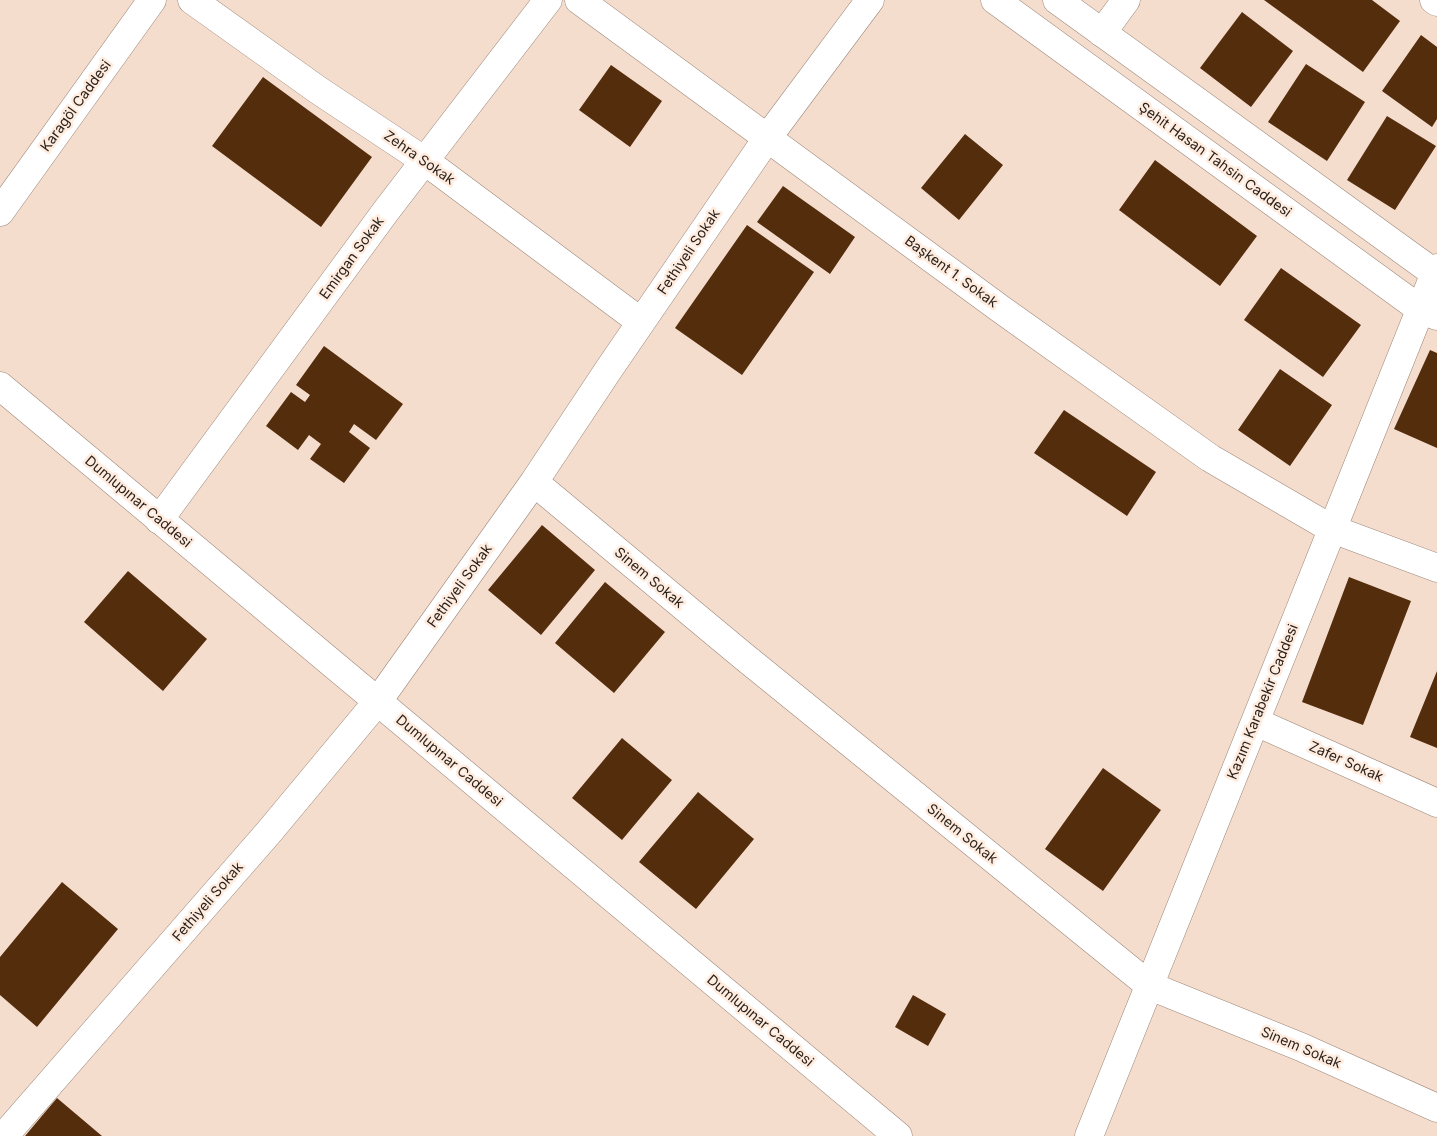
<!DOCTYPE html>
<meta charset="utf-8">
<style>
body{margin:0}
canvas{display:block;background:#f5ddce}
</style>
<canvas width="1437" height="1136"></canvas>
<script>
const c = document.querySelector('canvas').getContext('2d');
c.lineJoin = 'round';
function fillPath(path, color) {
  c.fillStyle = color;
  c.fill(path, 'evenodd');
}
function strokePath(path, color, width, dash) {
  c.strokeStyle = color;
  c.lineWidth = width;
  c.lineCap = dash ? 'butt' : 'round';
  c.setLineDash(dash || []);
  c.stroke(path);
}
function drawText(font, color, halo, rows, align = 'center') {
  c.font = font + ' Inter,sans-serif';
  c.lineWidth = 5;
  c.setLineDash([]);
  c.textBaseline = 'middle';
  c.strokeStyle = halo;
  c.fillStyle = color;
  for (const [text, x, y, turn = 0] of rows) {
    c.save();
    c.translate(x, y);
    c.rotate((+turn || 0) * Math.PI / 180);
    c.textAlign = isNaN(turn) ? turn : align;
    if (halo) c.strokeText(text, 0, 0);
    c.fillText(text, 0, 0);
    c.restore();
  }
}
const building = new Path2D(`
 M1264,0H1372L1400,21L1363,72Z
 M1242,12L1293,51L1251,107L1200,68Z
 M1421,35L1437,47V119L1432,127L1382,91Z
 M1306,64L1365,102L1327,161L1268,122Z
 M611,65L662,101L630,147L579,110Z
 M263,77L372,157L321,227L212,146Z
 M1387,116L1436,146L1395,210L1347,180Z
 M965,134L1003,165L959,220L921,188Z
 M1155,160L1257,236L1220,286L1119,210Z
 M783,186L855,237L830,274L757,222Z
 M747,225L814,272L742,375L675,328Z
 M1281,268L1361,325L1323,377L1244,320Z
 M324,346L403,404L376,440L354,424L349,432L370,448L344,483L310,459L321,444L309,435L298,450L266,426L291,392L305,402L310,395L296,385Z
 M1430,350L1437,353V448L1394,429Z
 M1280,369L1332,405L1290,466L1238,430Z
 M1064,410L1156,472L1127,516L1034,453Z
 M542,525L595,570L541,635L488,590Z
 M128,571L207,639L163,691L84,622Z
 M1349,577L1411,601L1363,725L1302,702Z
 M605,582L665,632L614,693L555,643Z
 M1437,671V748L1410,737Z
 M622,738L672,780L622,840L572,798Z
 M1103,768L1161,810L1103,891L1045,849Z
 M698,792L754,839L696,909L639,862Z
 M62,882L118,929L37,1027L0,995V957Z
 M913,995L946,1014L928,1046L895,1027Z
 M57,1098L102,1136H25Z`);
const minor = new Path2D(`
 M192,0L318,90L425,161L641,322
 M579,0L1002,310L1210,458L1332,529L1437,568
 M1434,0L1437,2
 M1102,33L1126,0
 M0,212L152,0
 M0,386L898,1136
 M534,482L742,655L1150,986L1301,1047L1437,1108
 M159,520L386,211L548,0
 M1256,722L1437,803
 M4,1136L269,832L378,701L534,482L609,369L768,137L870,0
 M1089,1136L1437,268`);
const major = new Path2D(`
 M995,0L1420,309L1437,316
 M1057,0L1437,275`);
const streetNames = [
 ["Karagöl Caddesi",76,106,-54],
 ["Zehra Sokak",419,158,35],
 ["Şehit Hasan Tahsin Caddesi",1215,160,36],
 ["Fethiyeli Sokak",689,252,-56],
 ["Emirgan Sokak",352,258,-54],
 ["Başkent 1. Sokak",951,272,36],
 ["Dumlupınar Caddesi",138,502,40],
 ["Sinem Sokak",649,578,40],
 ["Fethiyeli Sokak",460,586,-54],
 ["Kazım Karabekir Caddesi",1263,702,-68],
 ["Dumlupınar Caddesi",449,761,40],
 ["Zafer Sokak",1346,762,24],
 ["Sinem Sokak",962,834,39],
 ["Fethiyeli Sokak",208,902,-49],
 ["Dumlupınar Caddesi",760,1021,40],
 ["Sinem Sokak",1301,1048,23]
];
fillPath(building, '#542d0d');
strokePath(minor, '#9d887a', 29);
strokePath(major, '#9d887a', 29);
strokePath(minor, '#fff', 28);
strokePath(major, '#fff', 28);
drawText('14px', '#271f19', '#ffecdf', streetNames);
</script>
